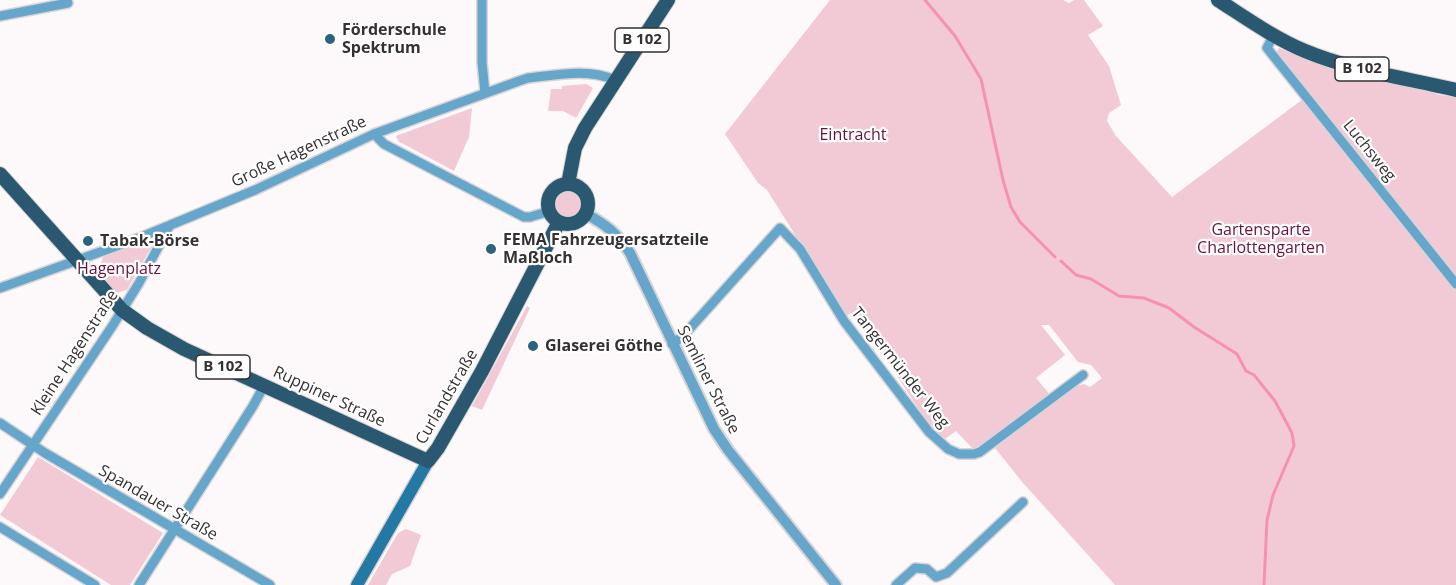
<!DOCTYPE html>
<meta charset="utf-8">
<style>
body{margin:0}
canvas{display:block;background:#fdf8fa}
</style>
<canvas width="1456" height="585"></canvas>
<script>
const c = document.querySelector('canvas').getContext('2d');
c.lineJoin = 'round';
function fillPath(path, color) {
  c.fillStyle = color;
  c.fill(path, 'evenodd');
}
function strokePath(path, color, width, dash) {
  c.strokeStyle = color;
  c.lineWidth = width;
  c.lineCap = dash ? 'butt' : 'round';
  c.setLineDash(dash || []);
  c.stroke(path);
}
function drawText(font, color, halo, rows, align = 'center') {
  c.font = font + ' "Open Sans",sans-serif';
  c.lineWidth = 4.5;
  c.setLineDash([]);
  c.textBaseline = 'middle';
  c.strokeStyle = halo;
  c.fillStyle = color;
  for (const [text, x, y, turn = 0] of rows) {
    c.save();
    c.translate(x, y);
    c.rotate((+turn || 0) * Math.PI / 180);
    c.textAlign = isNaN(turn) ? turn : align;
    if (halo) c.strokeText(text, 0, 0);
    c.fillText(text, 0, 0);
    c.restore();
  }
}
const green = new Path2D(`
 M830,0H1063L1069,3L1074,0H1084L1103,26L1088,35L1109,66L1121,105L1109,113L1107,121L1116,136L1172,197L1303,99L1456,288V585H1115L1023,483L995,448L1077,386L1084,384L1090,387L1102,378L1091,365L1078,362L1049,325H1041L1065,355L1036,378L1051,396L992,439L973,449L956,431L942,441L932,430L894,371L851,313L846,316L767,190L758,183L725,134Z
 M1279,48L1313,62L1428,91L1439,95L1456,97V279L1276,53Z
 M586,84L593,88L576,118L563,111H548L551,89H562V86Z
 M472,108L469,137L454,171L398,141L396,136Z
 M555 204a13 13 0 1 1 26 0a13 13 0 1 1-26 0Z
 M149,239L153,244L127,290L116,293L98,271L103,257Z
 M527,306L530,308L482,410L472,406Z
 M38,457L163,533L130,585H111L0,515Z
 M406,529L421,535L410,566L392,574L386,585H368L398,533Z`);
const stream = new Path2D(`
 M925,0L955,36L981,79L1003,180L1011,207L1020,222L1055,257
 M1061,261L1076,275L1091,279L1119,296L1144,298L1169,308L1194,327L1237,354L1246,371L1254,375L1275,401L1292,433L1294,446L1273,495L1267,520L1264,585`);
const minor = new Path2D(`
 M482,0V62L485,93
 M0,16L68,3
 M1273,36L1267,48L1456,284
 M374,134L384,144L524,217H530L550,211
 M0,288L139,238L255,190L374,134L519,81L528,78C557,75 588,68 615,80
 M672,344L683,336L780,228L800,249L844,321L929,432L948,449L959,454H974L980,452L1083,375
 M0,423L45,453L270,585
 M0,494L113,325L139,283L170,225
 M0,527L95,585
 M139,585L253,406L264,386
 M896,585L915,568L927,569L936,577L947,573L1023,502`);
const tertiary = new Path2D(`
 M586,214C605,224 618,234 630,253L714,429L728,450L836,585`);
const secondary = new Path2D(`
 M357,585L428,461`);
const primary = new Path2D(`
 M1218,0C1246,18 1274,38 1305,51C1353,71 1406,78 1456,90
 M0,174L122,310L147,328L184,349L428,461L438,448L482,371L559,222
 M568,184L575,148L585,128L668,0
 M548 204a20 20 0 1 1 40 0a20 20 0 1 1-40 0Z`);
const markers = [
 [330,39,6,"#2d617d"],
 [88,241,6,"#2d617d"],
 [491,249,6,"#2d617d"],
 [533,346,6,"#2d617d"]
];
const shields = [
 [642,40,54],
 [1362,69,54],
 [223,367,54]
];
const shieldNames = [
 ["B 102",642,40],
 ["B 102",1362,69],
 ["B 102",223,367]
];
const poiNames = [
 ["Förderschule",342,30],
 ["Spektrum",342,48],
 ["FEMA Fahrzeugersatzteile",503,240],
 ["Maßloch",503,258],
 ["Tabak-Börse",100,241],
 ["Glaserei Göthe",545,346]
];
const parkNames = [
 ["Eintracht",853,135],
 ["Gartensparte",1261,230],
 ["Charlottengarten",1261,248],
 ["Hagenplatz",119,269]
];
const streetNames = [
 ["Luchsweg",1369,151,51],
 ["Große Hagenstraße",299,152,-25],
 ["Kleine Hagenstraße",75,353,-57],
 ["Tangermünder Weg",900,368,52],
 ["Semliner Straße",708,380,63],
 ["Ruppiner Straße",329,397,25],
 ["Curlandstraße",447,397,-60],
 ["Spandauer Straße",158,503,30]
];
fillPath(green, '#f2cad6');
strokePath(stream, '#f791b4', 3);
strokePath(minor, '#d9d4d6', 12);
strokePath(tertiary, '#d9d4d6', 14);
strokePath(secondary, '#d9d4d6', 15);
strokePath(primary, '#d9d4d6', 16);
strokePath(minor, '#66a6cb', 9);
strokePath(tertiary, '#66a6cb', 10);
strokePath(secondary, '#2479a4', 12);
strokePath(primary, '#2b5871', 14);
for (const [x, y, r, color] of markers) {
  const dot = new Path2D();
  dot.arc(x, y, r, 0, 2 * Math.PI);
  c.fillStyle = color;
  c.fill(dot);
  strokePath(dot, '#fff', 2);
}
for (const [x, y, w] of shields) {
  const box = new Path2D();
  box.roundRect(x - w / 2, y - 12, w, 24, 4.5);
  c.fillStyle = '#fff';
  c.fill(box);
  strokePath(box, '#353032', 1.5);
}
drawText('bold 15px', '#353032', null, shieldNames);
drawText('bold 16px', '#353032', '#fff', poiNames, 'left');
drawText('16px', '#6a113b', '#fff', parkNames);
drawText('16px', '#353032', '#fff', streetNames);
</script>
